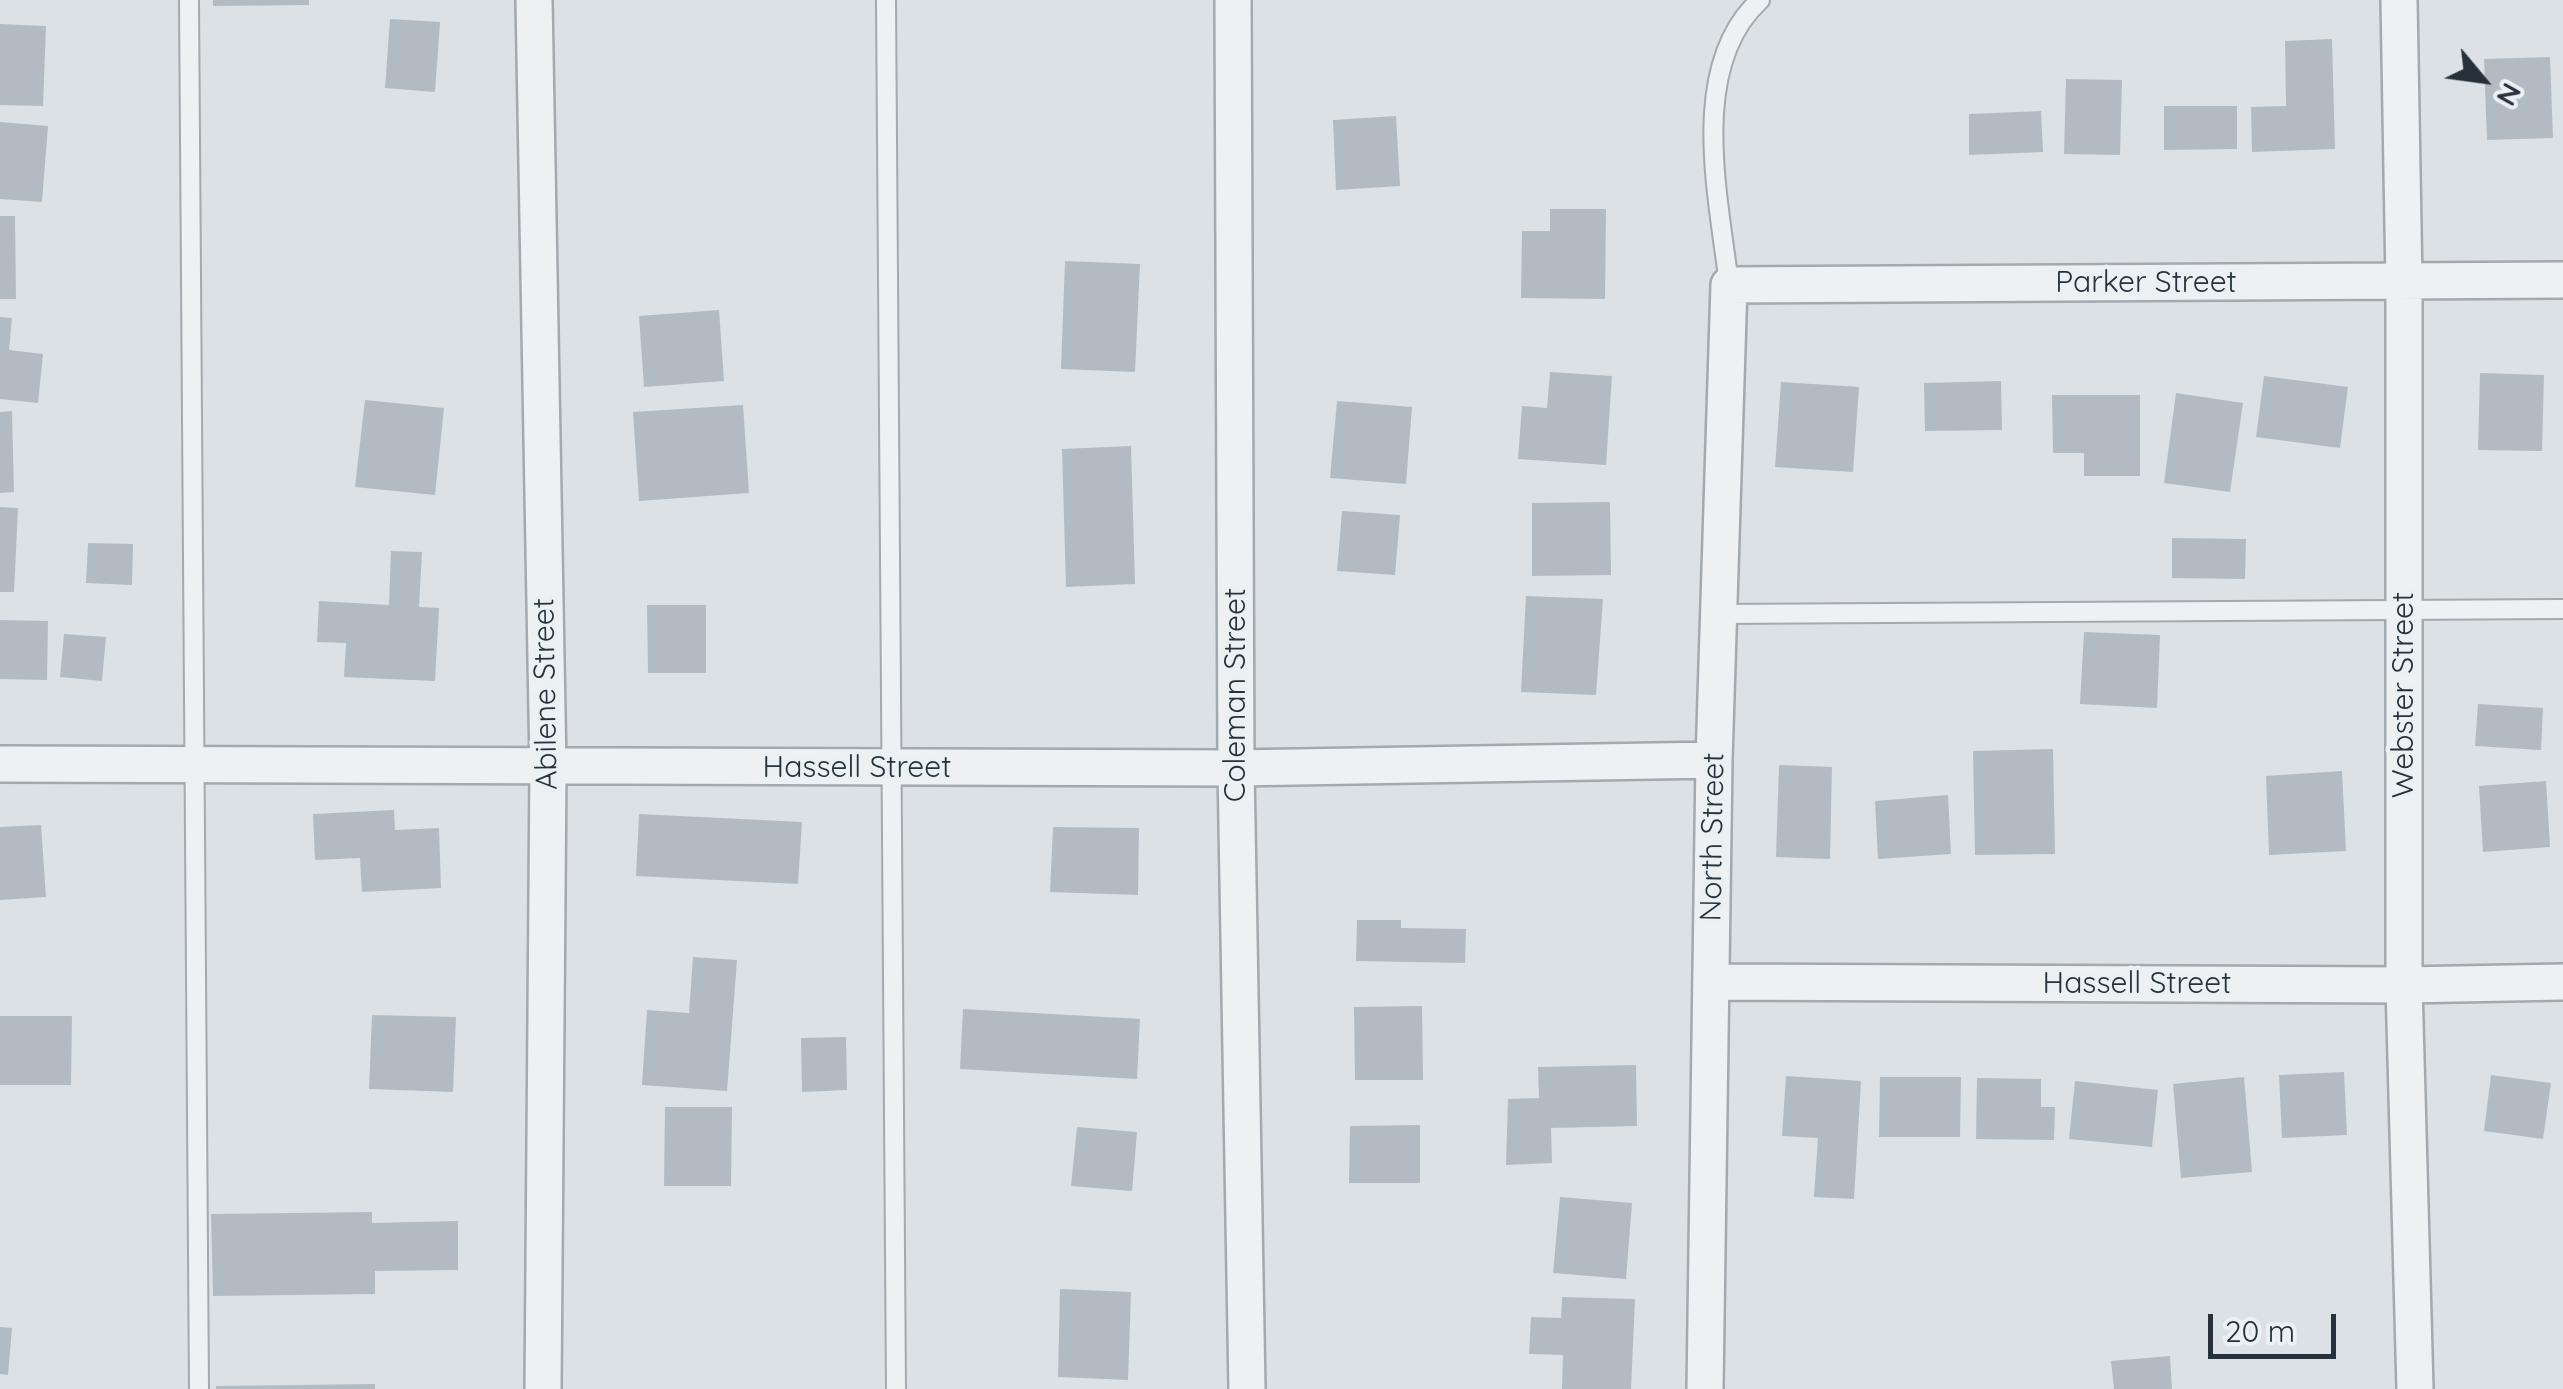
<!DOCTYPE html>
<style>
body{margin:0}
#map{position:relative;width:2563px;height:1389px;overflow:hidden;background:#dce1e5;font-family:Quicksand,sans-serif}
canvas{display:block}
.north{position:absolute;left:2433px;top:30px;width:100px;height:100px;-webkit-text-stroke:8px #ebf0f3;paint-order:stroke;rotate:119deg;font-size:28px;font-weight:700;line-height:40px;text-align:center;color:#26313b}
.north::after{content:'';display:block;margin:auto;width:35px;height:45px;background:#26313b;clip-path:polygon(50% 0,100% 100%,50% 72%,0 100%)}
.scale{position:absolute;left:2208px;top:1314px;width:128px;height:45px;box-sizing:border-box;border:5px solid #26313b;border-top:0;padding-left:12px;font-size:30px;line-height:35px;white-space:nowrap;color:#26313b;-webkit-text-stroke:8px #ebf0f3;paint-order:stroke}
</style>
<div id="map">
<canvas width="2563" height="1389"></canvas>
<div class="north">N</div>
<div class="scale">20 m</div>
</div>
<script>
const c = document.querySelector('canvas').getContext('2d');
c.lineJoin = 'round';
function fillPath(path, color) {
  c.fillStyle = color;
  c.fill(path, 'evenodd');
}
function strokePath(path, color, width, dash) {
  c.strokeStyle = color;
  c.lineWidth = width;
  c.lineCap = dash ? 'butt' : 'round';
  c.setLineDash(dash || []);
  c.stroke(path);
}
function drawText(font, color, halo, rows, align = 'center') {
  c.font = font + ' Quicksand,sans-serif';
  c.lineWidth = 9;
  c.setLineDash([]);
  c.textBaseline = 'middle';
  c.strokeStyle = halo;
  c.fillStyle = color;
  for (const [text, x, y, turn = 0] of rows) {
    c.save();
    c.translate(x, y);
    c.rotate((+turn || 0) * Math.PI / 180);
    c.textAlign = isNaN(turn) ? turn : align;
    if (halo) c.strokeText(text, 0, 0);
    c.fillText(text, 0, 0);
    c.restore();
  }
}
const building = new Path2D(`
 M213,0H309V5L213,6Z
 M390,19L440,22L435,92L385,88Z
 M0,24L46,26L43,106L0,105Z
 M2332,39L2335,149L2252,152L2251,107L2286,106L2285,41Z
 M2550,57L2553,138L2487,140L2484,59Z
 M2066,79L2122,80L2120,155L2064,154Z
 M2164,106H2237V149L2164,150Z
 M2041,111L2043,152L1969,155V114Z
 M1396,116L1400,186L1336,190L1333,120Z
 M0,122L48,126L42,202L0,199Z
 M1550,209H1606L1605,299L1521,298L1522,231H1550Z
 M0,216H15L16,299H0Z
 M1065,261L1140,264L1135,372L1061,369Z
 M719,310L724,381L644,387L639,316Z
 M0,317L12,318L9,350L43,354L38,403L0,399Z
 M1550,372L1612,376L1606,465L1518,459L1522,406L1547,408Z
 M2480,373L2544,375L2542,451L2478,450Z
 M2264,376L2348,387L2340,448L2256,437Z
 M2001,381L2002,430L1925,431L1924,383Z
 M1781,382L1859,387L1853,472L1775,467Z
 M2176,393L2243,403L2230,492L2164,483Z
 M2052,395H2140V476H2084V453H2053Z
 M365,400L444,408L435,495L355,487Z
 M1337,401L1412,407L1406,484L1330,478Z
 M743,405L749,493L639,501L633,412Z
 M12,411L14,492L0,493V412Z
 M1131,446L1135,584L1066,587L1062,449Z
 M1610,502L1611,575L1532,576V503Z
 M0,507L18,508L14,592H0Z
 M1342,511L1400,515L1395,575L1337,571Z
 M2172,538L2246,539L2245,579L2172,578Z
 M88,543L133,544L132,585L86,583Z
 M391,551L422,552L419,607L439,608L435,681L344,677L346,643L317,642L319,601L389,605Z
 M1526,596L1603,599L1596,695L1521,692Z
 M647,605H706V673H648Z
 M0,620L48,621L47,680L0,679Z
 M2084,632L2160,635L2157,708L2080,704Z
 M64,634L106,637L102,681L60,677Z
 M2478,704L2543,708L2541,750L2475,746Z
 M2053,749L2055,854L1975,855L1973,751Z
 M1779,765L1832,767L1830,859L1776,857Z
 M2342,771L2346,851L2269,855L2266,776Z
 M2546,781L2550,847L2483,852L2479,786Z
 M1948,795L1951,854L1878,859L1875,801Z
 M394,810L395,830L439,828L441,888L362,892L360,858L315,860L313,814Z
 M639,814L802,822L798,884L636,876Z
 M41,825L46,897L0,900V827Z
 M1053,827L1139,828L1138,895L1050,892Z
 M1357,920H1401V928L1466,929L1465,963L1356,961Z
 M693,957L737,960L727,1091L642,1085L647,1010L689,1013Z
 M1422,1006L1423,1080H1355L1354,1007Z
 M963,1009L1140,1019L1137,1079L960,1069Z
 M372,1015L456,1017L453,1092L369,1089Z
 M0,1016H72L71,1085H0Z
 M846,1037L847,1090L802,1092L801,1038Z
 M1636,1065L1637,1126L1551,1128L1552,1163L1506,1165L1508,1099L1539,1098L1538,1067Z
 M2344,1072L2347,1135L2282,1138L2279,1075Z
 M2491,1075L2551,1083L2543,1139L2484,1131Z
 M1786,1076L1861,1081L1854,1199L1814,1197L1818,1138L1782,1136Z
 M1880,1077H1961L1960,1137H1879Z
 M2244,1077L2252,1172L2181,1178L2173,1084Z
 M1977,1078L2041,1079V1107H2055L2054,1140L1976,1139Z
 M2075,1081L2158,1090L2152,1147L2069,1139Z
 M665,1107H732L731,1186H664Z
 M1420,1125V1183H1349L1350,1126Z
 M1077,1127L1137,1132L1132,1191L1071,1186Z
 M1560,1197L1632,1203L1626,1279L1553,1273Z
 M372,1212V1223L458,1221V1270L375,1271V1294L213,1296L211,1214Z
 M1060,1289L1131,1292L1128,1380L1058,1377Z
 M1562,1297L1635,1299L1631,1389H1562L1563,1355L1529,1354L1531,1317L1561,1318Z
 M0,1327L12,1328L8,1375L0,1374Z
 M2170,1356L2172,1389H2114L2111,1361Z
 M375,1384V1389H216V1386Z`);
const service = new Path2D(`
 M189,0L199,1389
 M886,0L896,1389
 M1729,285C1719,198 1687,67 1760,0
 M1718,614L2563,609`);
const minor = new Path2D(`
 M534,0L548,767L543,1389
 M1233,0L1236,768L1247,1389
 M2399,0L2404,283V985L2415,1389
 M0,764L1236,768L1714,760
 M1711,982L2404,985L2563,982
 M1705,1389L1714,760L1729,285L2563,280`);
const streetNames = [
 ["Parker Street",2146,283],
 ["Abilene Street",546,694,-91],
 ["Coleman Street",1236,695,-90],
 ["Webster Street",2404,695,-90],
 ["Hassell Street",857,768],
 ["North Street",1713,837,-89],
 ["Hassell Street",2137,984]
];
fillPath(building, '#b3bbc2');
strokePath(service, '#a2a9af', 22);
strokePath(minor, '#a2a9af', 40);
strokePath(service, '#eef1f4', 18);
strokePath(minor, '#eef1f4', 35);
drawText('30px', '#26313b', '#ebf0f3', streetNames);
</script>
